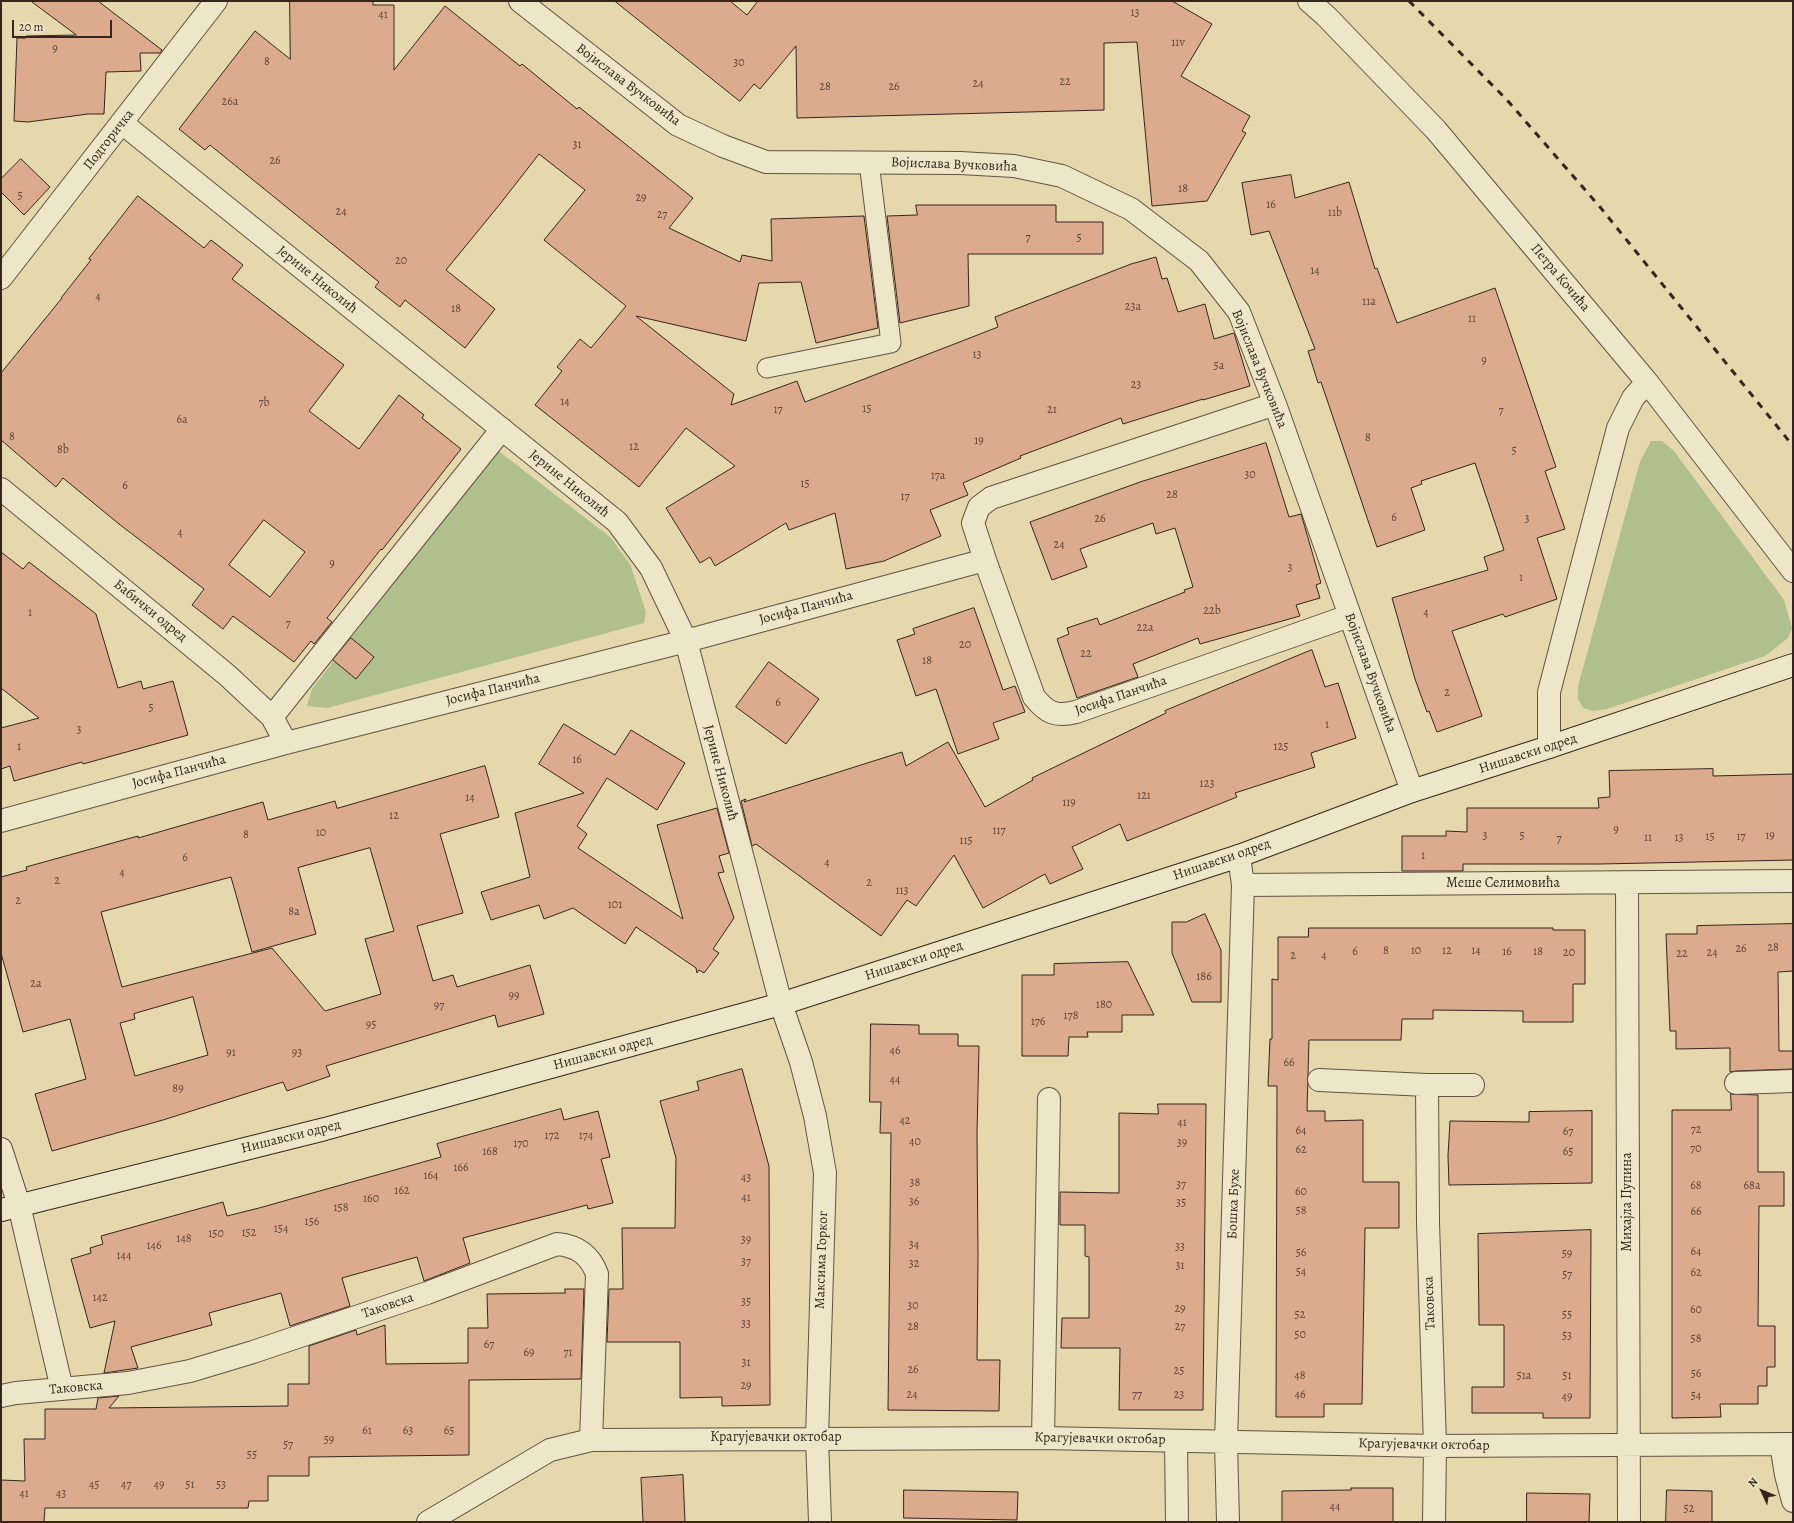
<!DOCTYPE html>
<meta charset="utf-8">
<style>
body{margin:0}
#map{position:relative;width:1794px;height:1523px;overflow:hidden;background:#e5d8ac;font-family:Alegreya,serif}
canvas{display:block}
.frame{position:absolute;inset:0;border:2px solid #35251e;pointer-events:none}
.north{position:absolute;left:1742px;top:1471px;width:40px;height:40px;-webkit-text-stroke:3px #eee6c9;paint-order:stroke;rotate:314deg;font-size:11px;font-weight:700;line-height:16px;text-align:center;color:#35251e}
.north::after{content:'';display:block;margin:auto;width:14px;height:18px;background:#35251e;clip-path:polygon(50% 0,100% 100%,50% 72%,0 100%)}
.scale{position:absolute;left:12px;top:20px;width:100px;height:18px;box-sizing:border-box;border:2px solid #35251e;border-top:0;padding-left:5px;font-size:12px;line-height:14px;white-space:nowrap;color:#35251e;-webkit-text-stroke:3px #eee6c9;paint-order:stroke}
</style>
<div id="map">
<canvas width="1794" height="1523"></canvas>
<div class="frame"></div>
<div class="north">N</div>
<div class="scale">20 m</div>
</div>
<script>
const c = document.querySelector('canvas').getContext('2d');
c.lineJoin = 'round';
function fillPath(path, color) {
  c.fillStyle = color;
  c.fill(path, 'evenodd');
}
function strokePath(path, color, width, dash) {
  c.strokeStyle = color;
  c.lineWidth = width;
  c.lineCap = dash ? 'butt' : 'round';
  c.setLineDash(dash || []);
  c.stroke(path);
}
function drawText(font, color, halo, rows, align = 'center') {
  c.font = font + ' Alegreya,serif';
  c.lineWidth = 3.5;
  c.setLineDash([]);
  c.textBaseline = 'middle';
  c.strokeStyle = halo;
  c.fillStyle = color;
  for (const [text, x, y, turn = 0] of rows) {
    c.save();
    c.translate(x, y);
    c.rotate((+turn || 0) * Math.PI / 180);
    c.textAlign = isNaN(turn) ? turn : align;
    if (halo) c.strokeText(text, 0, 0);
    c.fillText(text, 0, 0);
    c.restore();
  }
}
const green = new Path2D(`
 M1651,441H1662L1674,451L1784,600L1792,628L1788,638L1765,656L1607,709L1593,711L1583,708L1578,699V686L1640,462Z
 M496,449L610,537L630,564L646,612L644,623L327,708L307,706L312,689Z`);
const building = new Path2D(`
 M31,1H98L162,50L160,53H140L141,71L106,72L104,114H88L28,122L14,121L17,38H26V36L76,35Z
 M290,1H373V5H394V70L445,6L520,66L522,64L577,109L579,107L693,198L669,228L740,262L742,255L772,261L771,219L864,216L878,328L816,343L801,282L759,283L746,341L636,316L734,394L731,405L797,381L805,402L998,327L995,317L1131,264L1156,257L1162,279L1167,278L1178,312L1205,304L1214,339L1234,333L1250,386L1203,400V399L1123,424L1121,418L1020,456L1021,458L963,483L968,495L930,510L941,536L884,561L846,569L835,513L789,530L786,523L715,566L710,557L700,563L666,508L735,466L686,428L639,487L535,405L562,371L557,367L580,339L591,348L626,306L544,240L585,190L539,154L500,204L446,270L495,309L465,348L405,300L400,307L375,287L379,282L210,145L205,150L179,129L255,31L290,59Z
 M615,1H730L747,15L758,1H1172L1212,24L1181,76L1250,116L1242,131L1246,133L1207,201L1152,206L1137,42L1104,43V110L797,118L796,46L760,89L754,84L740,101Z
 M21,159L50,187L24,215L1,192V179Z
 M1291,175L1295,198L1349,182L1375,269L1377,268L1397,323L1495,288L1556,467L1545,471L1565,529L1537,538L1557,599L1505,617L1503,614L1452,631L1482,716L1437,732L1429,711L1427,712L1415,679L1392,598L1488,570L1484,557L1504,550L1475,463L1421,481L1422,484L1411,488L1425,530L1377,547L1321,382L1318,383L1308,351L1315,349L1269,231L1251,235L1242,183Z
 M138,196L204,248L211,240L243,265L232,279L344,365L309,411L359,449L399,395L424,415L422,418L461,449L382,550L381,549L327,618L332,622L314,644L311,641L294,662L233,616L223,629L192,605L204,589L119,524L63,478L56,487L1,440V373L62,298H61L91,260L89,259ZM264,520L305,552L270,597L229,565Z
 M916,205H1056V222H1103V254H968L969,306L900,323L887,216L917,215Z
 M1266,443L1289,517L1301,514L1304,524L1321,583L1316,585L1320,598L1296,605L1300,616L1200,644L1198,638L1133,664L1138,677L1077,698L1057,639L1069,634L1067,628L1097,618L1100,625L1185,592L1184,590L1193,587L1175,528L1156,534L1153,523L1080,549L1087,567L1052,580L1030,522L1140,482Z
 M1,552L23,569L29,562L96,614L118,688L141,681L143,689L173,681L188,735L83,764L82,762L14,781L10,766L1,769V728L39,718L1,688Z
 M974,608L1003,690L1015,686L1025,712L993,723L999,739L958,754L936,689L916,696L897,640L915,634L913,629Z
 M351,638L374,657L356,679L333,660Z
 M1312,650L1325,687L1338,683L1356,738L1311,753L1315,767L1235,793L1237,797L1127,841L1120,824L1072,847L1083,869L1050,884L1045,874L983,908L954,855L916,906L907,900L881,936L756,844L752,846L741,801L746,799L744,802L902,752L906,766L948,742L985,807L1033,780L1032,778L1166,713L1165,711Z
 M769,662L819,699L786,744L736,707Z
 M564,724L615,755L631,730L685,763L657,810L607,778L577,826L587,834L578,848L683,919L657,825L717,808L729,853L719,856L724,872L718,873L734,918L713,949L719,953L704,973L699,970L697,973L696,968L636,927L625,944L573,908L544,919L539,905L491,920L481,892L530,877L515,813L584,793L539,764Z
 M485,766L499,817L440,834L463,913L417,926L433,981L453,975L457,987L530,965L544,1014L498,1027L495,1015L326,1066L330,1076L287,1091L283,1082L163,1120L52,1151L35,1094L86,1079L70,1019L23,1032L1,953V877L27,870L26,867L138,836V838L263,802L268,820L335,801L337,808ZM370,848L394,931L365,939L381,994L325,1011L272,948L122,987L101,912L231,877L252,952L316,934L298,868ZM193,997L208,1055L135,1076L120,1023L135,1019L134,1014Z
 M1713,769V776L1793,774V860L1600,864H1463V871H1402V836H1446V831L1467,832V808H1599L1598,798L1610,797L1609,771Z
 M1205,914L1221,950V1002H1192L1172,953V922H1186Z
 M1793,924V971L1778,972L1779,1051H1793V1069L1736,1071L1730,1072V1048L1676,1049V1031H1670L1666,934H1697V926Z
 M1309,928H1553V930H1585V984H1573V1022H1523V1011L1433,1010V1019H1402L1401,1040H1309L1307,1111H1325V1121L1363,1120V1182H1399V1228H1365L1362,1404H1324V1417H1276L1277,1086H1268L1270,1039H1272V979L1278,980V937H1308Z
 M1128,962L1154,1015H1122V1032H1087L1088,1037H1069L1068,1056H1022V975H1054V964Z
 M871,1024L919,1025V1034H958V1046H979L977,1134L978,1255L977,1360H1000L999,1411L888,1410L891,1133H880L881,1102H870Z
 M742,1069L769,1166L770,1405L722,1406V1397L680,1398V1342H607L609,1289H623L622,1228H675L676,1158L660,1101L699,1090L697,1082Z
 M1731,1094L1758,1095V1172H1784V1206H1759L1758,1326H1775V1367H1767V1386H1758V1404H1720L1721,1417L1672,1418V1110H1731Z
 M1158,1104H1206L1203,1410H1119L1120,1348H1061L1062,1318H1089V1257L1085,1256V1225H1060V1192L1119,1193V1113L1158,1114Z
 M561,1109L564,1120L598,1111L610,1157L601,1159L613,1203L588,1209L587,1205L463,1238L470,1263L424,1281L417,1257L342,1278L350,1306L290,1326L281,1293L209,1313L212,1325L131,1347L138,1368L104,1373L115,1321L90,1328L71,1259L91,1253L90,1248L103,1244L101,1236L223,1202L227,1216L259,1208L441,1157L437,1144Z
 M1592,1111V1183L1449,1185L1448,1156L1450,1121L1529,1122V1112Z
 M1591,1230L1590,1418H1543V1413H1472V1387H1504V1325H1479L1478,1234Z
 M565,1289H584L581,1379L469,1380V1455L309,1457V1476H268V1501H249L248,1508H45L44,1522H1V1480L25,1481L24,1439H45V1409H96L98,1398L119,1396L109,1408L288,1406V1384H309V1346L356,1330L357,1335L385,1325L386,1364L468,1363V1328H488L487,1294L565,1293Z
 M683,1475L685,1522H643L641,1478Z
 M1351,1488H1393V1522H1282V1491L1351,1490Z
 M904,1490L1018,1492L1017,1520L904,1518Z
 M1667,1490L1712,1491V1522H1666Z
 M1527,1493L1590,1494L1589,1522H1527Z`);
const lane = new Path2D(`
 M767,368L891,343L869,162`);
const street = new Path2D(`
 M520,1L678,125L723,146L766,162L960,163L1014,166L1062,176L1131,209L1199,261L1239,312L1275,404L1412,791
 M1309,1L1326,16L1436,130L1647,382L1793,571
 M122,123L617,522L651,568L686,641L781,1004L801,1062L815,1116L825,1173L817,1438L820,1522
 M1,278L216,1
 M1,489L227,675L272,717L286,743
 M985,560L1034,697C1047,713 1055,717 1076,712L1349,616
 M272,717L502,429
 M1549,747V692L1618,428L1633,398L1647,382
 M1,821L286,743L686,641L985,560L973,523L979,507L991,498L1275,404
 M1239,856L1243,885L1793,881
 M1627,883L1629,1522
 M1319,1080L1427,1085H1473
 M1736,1083L1793,1081
 M1427,1085L1428,1222L1435,1446L1434,1522
 M1,1149L19,1205L62,1389
 M1,1396L16,1393L128,1383L190,1371L253,1352L427,1293L557,1244C578,1246 590,1255 597,1274L591,1440
 M1043,1438L1049,1099
 M1176,1441L1177,1522
 M1781,1444L1786,1475L1793,1501
 M428,1522L550,1450L591,1440L1043,1438L1435,1446L1793,1444
 M1228,1522L1226,1442L1243,885`);
const secondary = new Path2D(`
 M1,1210L325,1129L781,1004L1239,856L1412,791L1549,747L1793,665`);
const rail = new Path2D(`
 M1409,1L1507,100L1600,207L1793,446`);
const numberNames = [
 ["13",1135,13],
 ["41",383,15],
 ["11v",1178,43],
 ["9",55,49],
 ["8",267,62],
 ["30",739,63],
 ["22",1065,82],
 ["24",978,84],
 ["28",825,87],
 ["26",894,87],
 ["26a",230,102],
 ["31",577,145],
 ["26",275,161],
 ["18",1183,189],
 ["5",20,196],
 ["29",641,198],
 ["16",1271,205],
 ["24",341,212],
 ["11b",1335,213],
 ["27",662,215],
 ["7",1028,238],
 ["5",1079,238],
 ["20",401,261],
 ["14",1315,271],
 ["4",98,297],
 ["11a",1369,302],
 ["23a",1133,307],
 ["18",456,309],
 ["11",1472,319],
 ["13",977,355],
 ["9",1484,361],
 ["5a",1219,366],
 ["23",1136,385],
 ["14",565,402],
 ["7b",264,403],
 ["15",867,409],
 ["17",778,410],
 ["21",1052,410],
 ["7",1501,411],
 ["6a",182,420],
 ["8",12,437],
 ["8",1368,438],
 ["19",979,441],
 ["12",634,447],
 ["8b",63,450],
 ["5",1514,451],
 ["30",1250,475],
 ["17a",938,476],
 ["15",805,484],
 ["6",125,486],
 ["28",1172,495],
 ["17",905,497],
 ["6",1394,518],
 ["26",1100,519],
 ["3",1527,519],
 ["4",180,533],
 ["24",1059,545],
 ["9",332,564],
 ["3",1290,568],
 ["1",1521,578],
 ["22b",1212,611],
 ["1",30,613],
 ["4",1426,613],
 ["7",288,624],
 ["22a",1145,628],
 ["20",965,645],
 ["22",1086,654],
 ["18",927,661],
 ["2",1447,693],
 ["6",778,703],
 ["5",151,708],
 ["1",1327,725],
 ["3",79,730],
 ["1",19,747],
 ["125",1281,747],
 ["16",577,760],
 ["123",1207,784],
 ["121",1144,796],
 ["14",470,798],
 ["119",1069,803],
 ["12",394,816],
 ["9",1616,830],
 ["117",999,831],
 ["10",321,833],
 ["8",246,835],
 ["3",1485,836],
 ["5",1522,836],
 ["19",1770,836],
 ["15",1710,837],
 ["17",1741,837],
 ["11",1648,838],
 ["13",1679,838],
 ["7",1559,839],
 ["115",966,841],
 ["1",1423,856],
 ["6",185,858],
 ["4",827,863],
 ["4",122,873],
 ["2",57,881],
 ["2",869,883],
 ["113",902,891],
 ["2",18,901],
 ["101",615,905],
 ["8a",294,912],
 ["28",1773,948],
 ["26",1741,949],
 ["8",1386,951],
 ["10",1416,951],
 ["12",1447,951],
 ["14",1476,951],
 ["6",1355,952],
 ["16",1507,952],
 ["18",1538,952],
 ["20",1569,953],
 ["24",1712,953],
 ["22",1682,954],
 ["2",1293,956],
 ["4",1324,956],
 ["186",1204,977],
 ["2a",36,984],
 ["99",514,996],
 ["180",1104,1005],
 ["97",439,1006],
 ["178",1071,1016],
 ["176",1038,1022],
 ["95",371,1025],
 ["46",895,1051],
 ["91",231,1053],
 ["93",297,1053],
 ["66",1289,1063],
 ["44",895,1080],
 ["89",178,1089],
 ["42",905,1121],
 ["41",1182,1123],
 ["72",1696,1130],
 ["64",1301,1131],
 ["67",1568,1132],
 ["172",552,1136],
 ["174",586,1136],
 ["40",915,1142],
 ["39",1182,1143],
 ["170",521,1144],
 ["70",1696,1149],
 ["62",1301,1150],
 ["168",490,1152],
 ["65",1568,1152],
 ["166",461,1168],
 ["164",431,1176],
 ["43",746,1178],
 ["38",915,1183],
 ["37",1181,1185],
 ["68",1696,1186],
 ["68a",1752,1186],
 ["162",402,1191],
 ["60",1301,1192],
 ["41",746,1198],
 ["160",371,1199],
 ["36",914,1202],
 ["35",1181,1203],
 ["158",341,1208],
 ["58",1301,1211],
 ["66",1696,1212],
 ["156",312,1222],
 ["154",281,1229],
 ["152",249,1233],
 ["150",216,1234],
 ["148",184,1239],
 ["39",746,1240],
 ["34",914,1245],
 ["146",154,1246],
 ["33",1180,1247],
 ["64",1696,1252],
 ["56",1301,1253],
 ["59",1567,1254],
 ["144",124,1256],
 ["37",746,1262],
 ["32",914,1264],
 ["31",1180,1266],
 ["54",1301,1272],
 ["62",1696,1273],
 ["57",1567,1275],
 ["142",100,1298],
 ["35",746,1302],
 ["30",913,1306],
 ["29",1180,1309],
 ["60",1696,1310],
 ["52",1300,1315],
 ["55",1567,1315],
 ["33",746,1324],
 ["28",913,1327],
 ["27",1180,1327],
 ["50",1300,1335],
 ["53",1567,1336],
 ["58",1696,1339],
 ["67",489,1345],
 ["69",529,1353],
 ["71",568,1353],
 ["31",746,1363],
 ["26",913,1370],
 ["25",1179,1371],
 ["56",1696,1374],
 ["48",1300,1376],
 ["51a",1524,1376],
 ["51",1567,1376],
 ["29",746,1386],
 ["24",912,1395],
 ["77",1137,1395],
 ["23",1179,1395],
 ["46",1300,1395],
 ["54",1696,1396],
 ["49",1567,1397],
 ["61",367,1431],
 ["63",408,1431],
 ["65",449,1431],
 ["59",329,1440],
 ["57",288,1445],
 ["55",252,1455],
 ["45",94,1485],
 ["47",126,1485],
 ["49",159,1485],
 ["51",190,1485],
 ["53",221,1485],
 ["41",24,1494],
 ["43",61,1494],
 ["44",1335,1507],
 ["52",1689,1509]
];
const streetNames = [
 ["Војислава Вучковића",628,85,37],
 ["Подгоричка",109,140,-52],
 ["Војислава Вучковића",954,165,2],
 ["Петра Кочића",1560,278,50],
 ["Јерине Николић",317,280,39],
 ["Војислава Вучковића",1259,369,68],
 ["Јерине Николић",569,484,39],
 ["Јосифа Панчића",806,608,-15],
 ["Бабички одред",150,611,39],
 ["Војислава Вучковића",1370,673,70],
 ["Јосифа Панчића",493,690,-14],
 ["Јосифа Панчића",1121,696,-19],
 ["Нишавски одред",1528,754,-18],
 ["Јосифа Панчића",179,772,-15],
 ["Јерине Николић",720,773,75],
 ["Нишавски одред",1222,860,-19],
 ["Меше Селимовића",1503,884],
 ["Нишавски одред",914,961,-18],
 ["Нишавски одред",603,1053,-15],
 ["Нишавски одред",291,1137,-14],
 ["Михајла Пупина",1628,1202,-90],
 ["Бошка Бухе",1234,1204,-88],
 ["Максима Горког",822,1260,-88],
 ["Таковска",1430,1303,-92],
 ["Таковска",388,1306,-19],
 ["Таковска",76,1388,-5],
 ["Крагујевачки октобар",776,1438],
 ["Крагујевачки октобар",1100,1439,1],
 ["Крагујевачки октобар",1424,1445,1]
];
fillPath(green, '#b0c08d');
fillPath(building, '#dcaa8c');
strokePath(building, '#35251e', 1);
strokePath(lane, '#615242', 21);
strokePath(street, '#615242', 24);
strokePath(secondary, '#35251e', 24);
strokePath(lane, '#eee6c9', 19);
strokePath(street, '#eee6c9', 22);
strokePath(secondary, '#eee6c9', 22);
strokePath(rail, '#35251e', 3, [7, 7]);
drawText('12px', '#5f463a', null, numberNames);
drawText('14px', '#35251e', '#eee6c9', streetNames);
</script>
